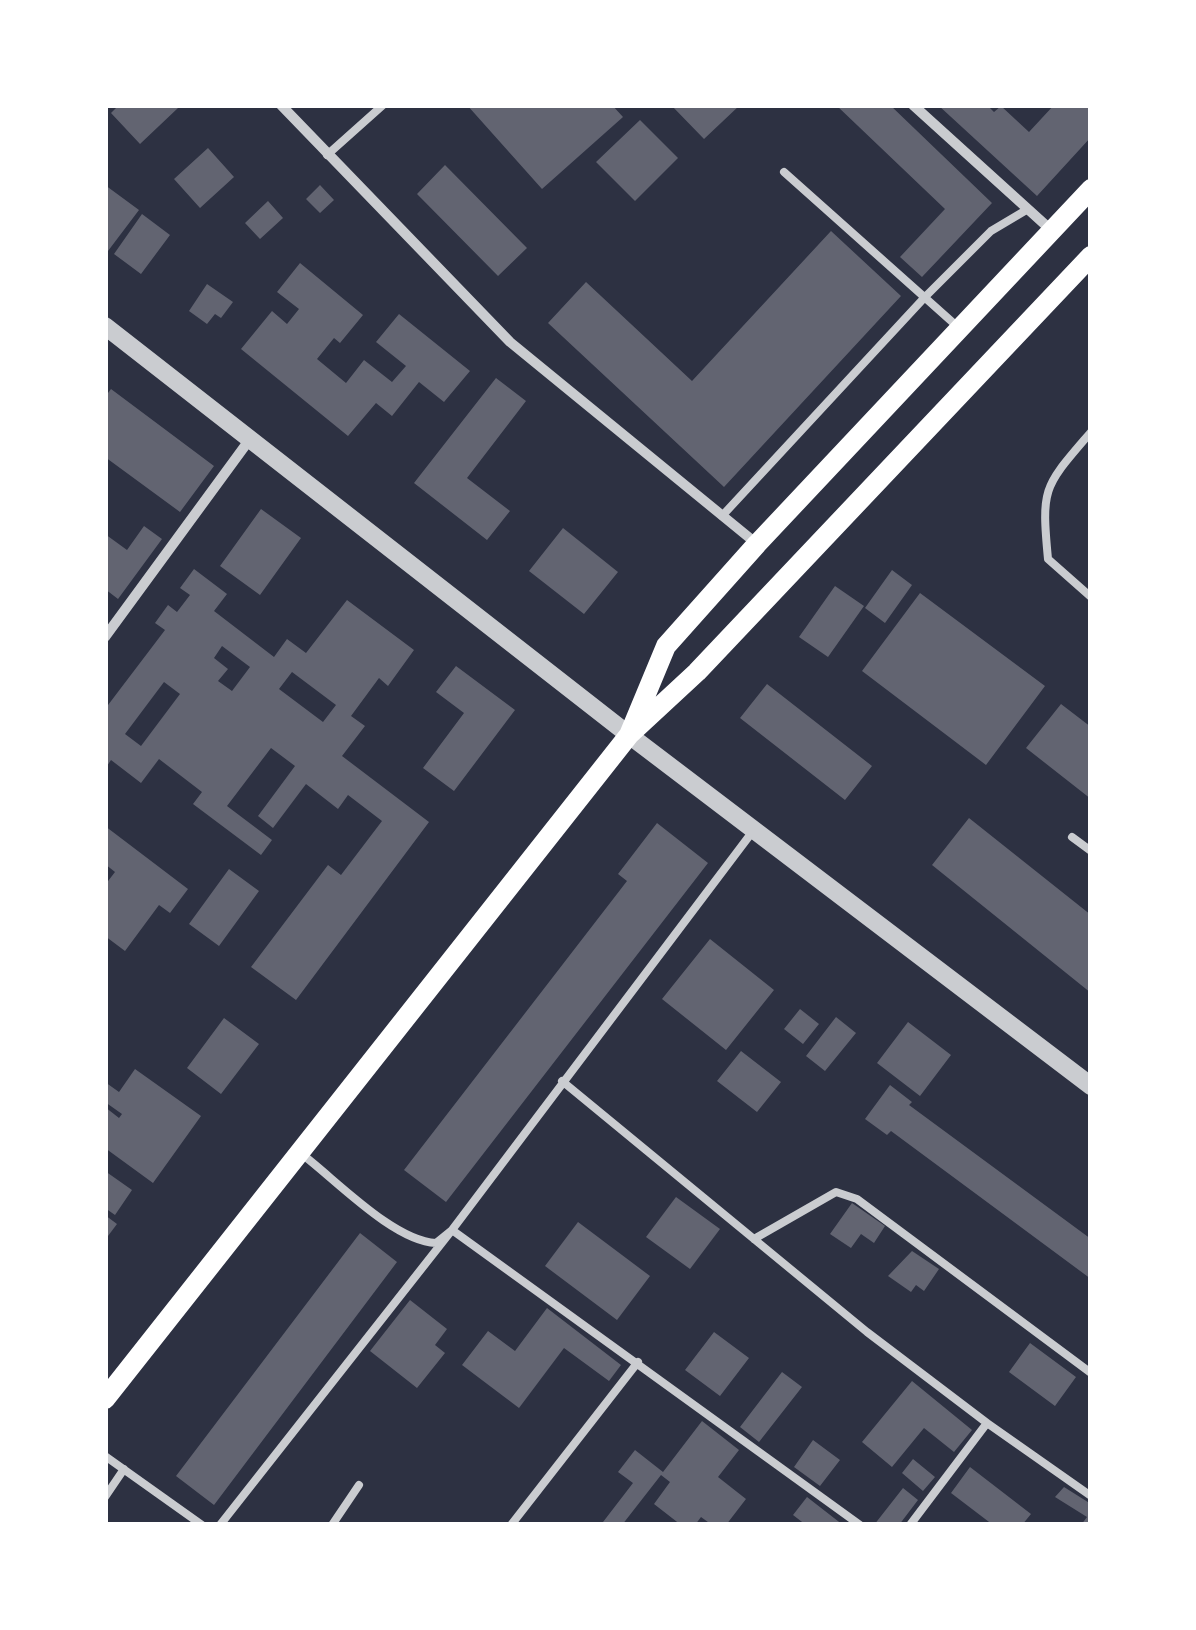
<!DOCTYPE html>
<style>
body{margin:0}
#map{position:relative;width:1196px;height:1630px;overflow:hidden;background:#2d3142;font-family:Literata,serif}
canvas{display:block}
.frame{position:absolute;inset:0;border:108px solid #fff;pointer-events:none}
</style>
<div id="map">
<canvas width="1196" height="1630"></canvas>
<div class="frame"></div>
</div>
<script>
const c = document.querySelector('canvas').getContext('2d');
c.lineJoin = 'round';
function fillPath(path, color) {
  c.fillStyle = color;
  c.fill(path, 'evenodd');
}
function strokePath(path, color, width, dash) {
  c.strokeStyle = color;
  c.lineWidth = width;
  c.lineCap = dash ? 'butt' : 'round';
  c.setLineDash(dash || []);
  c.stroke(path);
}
const building = new Path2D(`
 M119,105H175L178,108L140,144L111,113Z
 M467,105H612L623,117L542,189Z
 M671,105H740L704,139Z
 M836,105H890L992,203L922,277L900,257L945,209Z
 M938,105H987L994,112L1001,106L1029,132L1054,105H1091V137L1037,196Z
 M640,120L678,158L635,201L596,162Z
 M208,148L234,177L200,208L174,179Z
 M445,165L527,248L498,276L417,194Z
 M105,185L139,210L108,251L105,249Z
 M320,185L334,200L320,213L306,199Z
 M268,201L283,218L260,239L245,223Z
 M142,214L170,235L141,274L114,254Z
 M831,231L901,296L724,487L548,323L586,282L692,381Z
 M300,263L363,315L340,343L334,338L317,359L346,383L364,360L392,382L406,366L376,342L399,314L470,371L444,402L419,382L392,416L376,403L348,436L241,349L272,311L287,324L299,309L277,292Z
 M207,284L233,302L221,318L215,314L207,324L189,311Z
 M496,378L526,401L467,478L510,511L487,540L414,483Z
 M111,389L214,466L180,512L105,457V397Z
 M261,509L301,538L260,595L220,566Z
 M144,526L162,539L118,599L105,589V534L127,550Z
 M563,528L618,572L584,614L529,571Z
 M194,569L227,594L214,611L274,657L287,639L306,653L347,600L414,650L388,686L379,678L351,716L365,726L342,756L429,822L296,1000L251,967L328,865L341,875L382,821L348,795L338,809L306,784L273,828L258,816L295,766L271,748L227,806L272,840L261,855L193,804L202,792L159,759L141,783L111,760L105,769V709L165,630L155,623L168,605L177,612L190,595L180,588ZM222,646L250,667L232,691L218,681L228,669L214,658ZM292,672L336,705L323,722L279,689ZM164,682L180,694L141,746L125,734Z
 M892,570L912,585L885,623L865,608Z
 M835,586L864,606L828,657L799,637Z
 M920,593L1045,686L986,765L862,671Z
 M456,666L515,710L454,791L423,768L464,713L436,692Z
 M767,684L872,766L845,800L740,718Z
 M1061,704L1091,727V799L1026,748Z
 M969,818L1091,915V993L932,865Z
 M657,823L708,863L446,1202L404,1170L627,881L618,874Z
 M105,826L188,889L170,913L159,905L125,951L105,936V885L115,872L105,864Z
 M229,869L259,891L219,946L189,924Z
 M710,939L774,990L726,1050L662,999Z
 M800,1009L819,1024L803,1044L784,1029Z
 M836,1017L856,1033L825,1071L806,1056Z
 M224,1018L259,1044L221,1094L187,1068Z
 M908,1022L951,1055L920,1096L877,1063Z
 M741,1051L781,1082L757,1112L717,1081Z
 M135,1069L201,1116L153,1183L105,1148V1107L119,1118L122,1114L105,1102V1082L119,1092Z
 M890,1085L912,1102L909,1105L1091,1239V1279L891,1131L887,1135L865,1119Z
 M105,1171L132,1190L115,1215L105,1208Z
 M676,1197L720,1229L690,1269L646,1237Z
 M852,1203L885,1226L874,1243L861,1234L851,1248L830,1234Z
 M105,1215L117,1224L105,1240Z
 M578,1222L650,1276L617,1320L545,1266Z
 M360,1233L397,1262L214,1505L176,1476Z
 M912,1251L939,1269L924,1291L916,1285L911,1292L888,1276Z
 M410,1300L447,1329L435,1345L445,1353L417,1388L370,1351Z
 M547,1308L621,1365L609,1381L564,1348L519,1408L462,1365L488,1331L515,1351Z
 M714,1332L749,1358L720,1396L685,1370Z
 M1030,1343L1076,1377L1055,1406L1009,1372Z
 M782,1372L802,1387L759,1442L740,1427Z
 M912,1381L972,1430L954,1452L924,1428L892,1467L862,1442Z
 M702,1421L739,1450L718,1477L746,1499L726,1525H712L701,1517L695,1525H681L654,1504L670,1482L661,1475L622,1525L603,1522L633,1483L618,1472L635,1450L663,1472Z
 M813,1440L840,1460L820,1486L794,1467Z
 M913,1459L935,1477L923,1491L902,1473Z
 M970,1467L1031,1514L1022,1525H993L951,1493Z
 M1064,1487L1091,1504V1525H1081L1087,1517L1055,1497Z
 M903,1488L918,1500L899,1525H874Z
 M807,1497L843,1525H806L793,1515Z`);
const service = new Path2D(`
 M327,155L383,105
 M784,172L959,328
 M1091,432C1044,487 1041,486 1048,559L1091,597
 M722,516L925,297L991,231L1028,209
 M1072,837L1091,851
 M562,1081L867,1332L987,1423L910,1525
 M303,1155C337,1181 394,1241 436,1243L452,1230L860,1525
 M754,1239L836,1192L857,1199L1091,1373
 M987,1423L1091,1496
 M105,1456L202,1525
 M105,1497L124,1469
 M220,1525L452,1230L753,831
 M332,1525L359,1485
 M511,1525L638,1362`);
const minor = new Path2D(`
 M281,105L510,342L757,544
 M913,105L1051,230
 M105,637L250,439`);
const tertiary = new Path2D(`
 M105,326L629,735L1091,1086`);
const secondary = new Path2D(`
 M1091,189L757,544L666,646L629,735L697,672L1091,256
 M105,1399L629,735`);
fillPath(building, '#626471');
strokePath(service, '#caccd0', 8);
strokePath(minor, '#caccd0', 10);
strokePath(tertiary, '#caccd0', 18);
strokePath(secondary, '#fff', 20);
</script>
